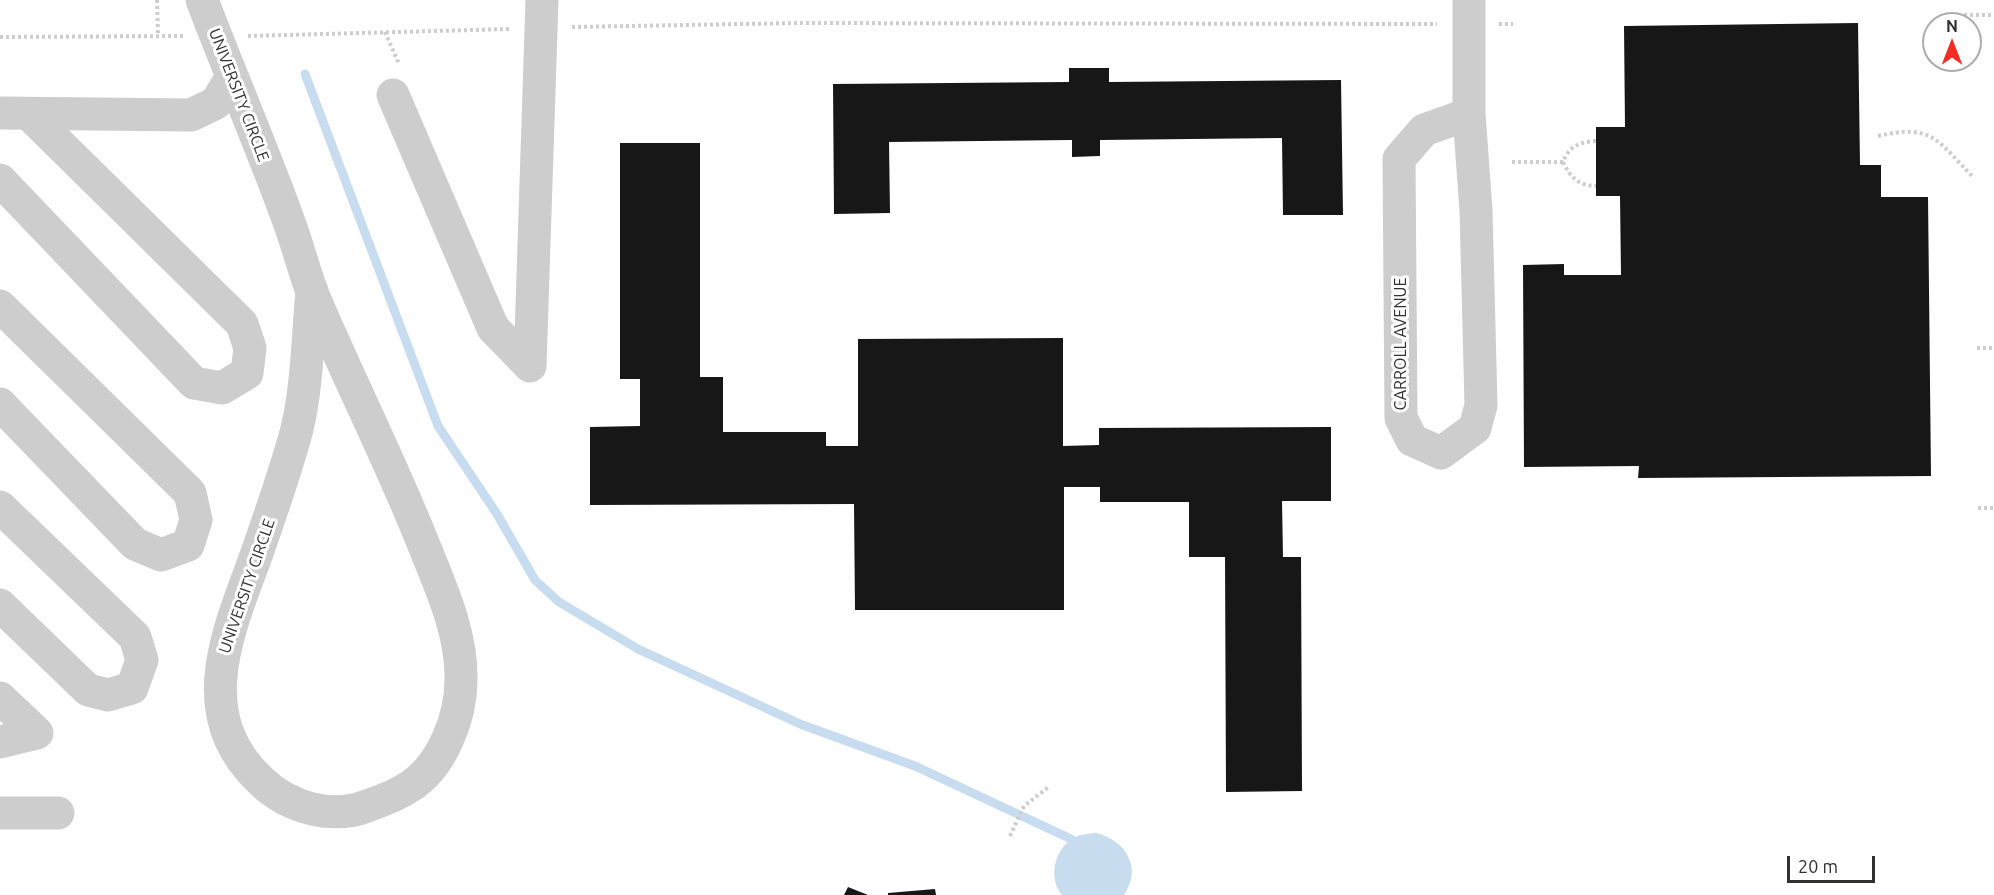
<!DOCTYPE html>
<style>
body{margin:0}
#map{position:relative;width:1994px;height:895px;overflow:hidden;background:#fff;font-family:Ubuntu,sans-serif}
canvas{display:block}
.north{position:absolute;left:1922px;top:12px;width:60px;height:60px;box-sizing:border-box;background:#fff;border:2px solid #acacac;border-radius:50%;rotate:0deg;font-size:16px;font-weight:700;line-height:24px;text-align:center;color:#303030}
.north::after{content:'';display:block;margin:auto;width:21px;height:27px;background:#f42c26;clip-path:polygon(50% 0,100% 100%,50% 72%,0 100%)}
.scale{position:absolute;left:1787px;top:856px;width:88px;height:27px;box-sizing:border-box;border:3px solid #303030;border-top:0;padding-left:8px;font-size:18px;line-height:21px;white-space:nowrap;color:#303030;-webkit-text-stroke:4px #fff;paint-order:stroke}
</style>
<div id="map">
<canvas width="1994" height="895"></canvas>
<div class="north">N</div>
<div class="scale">20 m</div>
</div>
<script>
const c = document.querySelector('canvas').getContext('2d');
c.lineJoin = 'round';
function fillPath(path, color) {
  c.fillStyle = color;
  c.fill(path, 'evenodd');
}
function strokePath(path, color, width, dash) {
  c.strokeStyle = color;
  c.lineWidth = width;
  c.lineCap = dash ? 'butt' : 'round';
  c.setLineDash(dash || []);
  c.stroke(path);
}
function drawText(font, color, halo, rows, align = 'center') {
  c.font = font + ' Ubuntu,sans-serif';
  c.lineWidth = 6;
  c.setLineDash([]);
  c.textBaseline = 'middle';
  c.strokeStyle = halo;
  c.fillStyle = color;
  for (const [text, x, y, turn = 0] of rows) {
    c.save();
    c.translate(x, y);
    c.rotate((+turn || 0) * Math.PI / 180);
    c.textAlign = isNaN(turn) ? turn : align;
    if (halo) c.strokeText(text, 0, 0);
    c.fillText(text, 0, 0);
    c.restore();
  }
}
const water = new Path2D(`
 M1096,833C1125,840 1143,867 1124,895H1062C1048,879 1054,850 1072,839C1079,834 1088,834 1096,833Z`);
const stream = new Path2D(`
 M305,74L438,426L497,514L535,580L559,602L638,649L800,724L915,766L1071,839`);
const building = new Path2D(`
 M1858,23L1860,165H1881V197H1928L1931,476L1638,478L1639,466L1524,467L1523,265L1564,264V275H1621L1620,196H1596V127H1625L1624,26Z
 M1069,68H1109V82L1341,80L1343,215H1283L1282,138L1100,140V156L1072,157V140L889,142L890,213L834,214L833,84L1069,82Z
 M620,143H700V377H723V432H826V446H858V339L1063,338V446L1099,445V428L1331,427V501H1282L1283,557H1301L1302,791L1226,792L1225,557H1189V502H1100V487H1064V610H855L854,504L590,505V427L640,426V379H620Z
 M848,887L868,895H844Z
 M935,889L936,895H888V893Z`);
const path = new Path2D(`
 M157,0L158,36
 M1964,15H1994
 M1499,24H1513
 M572,27L797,23L1437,24
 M385,32L399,64
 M248,36L510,29
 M0,37L184,36
 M1878,136C1934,123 1937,141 1974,178
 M1512,162H1563C1569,146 1580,142 1596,141
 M1563,162C1570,177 1579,186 1596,186
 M1977,348H1994
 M1978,508H1994
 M1010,836L1024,806L1050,786`);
const minor = new Path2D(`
 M202,0C230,74 262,147 289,222C298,246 304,271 313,295C349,380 391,462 425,548C442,590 462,634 461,680C461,717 442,767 409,787C396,796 381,801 367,806C331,820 288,807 261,781C189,714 229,630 257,553C271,512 286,471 297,429C307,389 308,333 312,291
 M393,95L493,328L530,366L542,0
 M0,113L191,115L216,103L231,78
 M1469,114L1424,130L1399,159L1401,418L1412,440L1441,453L1475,428L1481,405L1476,210L1469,114V0
 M0,180L194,383L222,388L247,373L250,348L242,324L29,114
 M0,306L190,493L196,520L188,545L161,555L135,544L0,404
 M0,507L135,637L142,660L132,688L108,695L88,690L0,605
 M0,698L37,733L0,742
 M0,813H58`);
const streetNames = [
 ["UNIVERSITY CIRCLE",239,95,69],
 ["CARROLL AVENUE",1401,344,-90],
 ["UNIVERSITY CIRCLE",247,586,-71]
];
fillPath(water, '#c8dcef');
strokePath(stream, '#c8dcef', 9);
fillPath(building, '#171717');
strokePath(path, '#cdcdcd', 4, [3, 3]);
strokePath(minor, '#cdcdcd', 33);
drawText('16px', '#303030', '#fff', streetNames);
</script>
